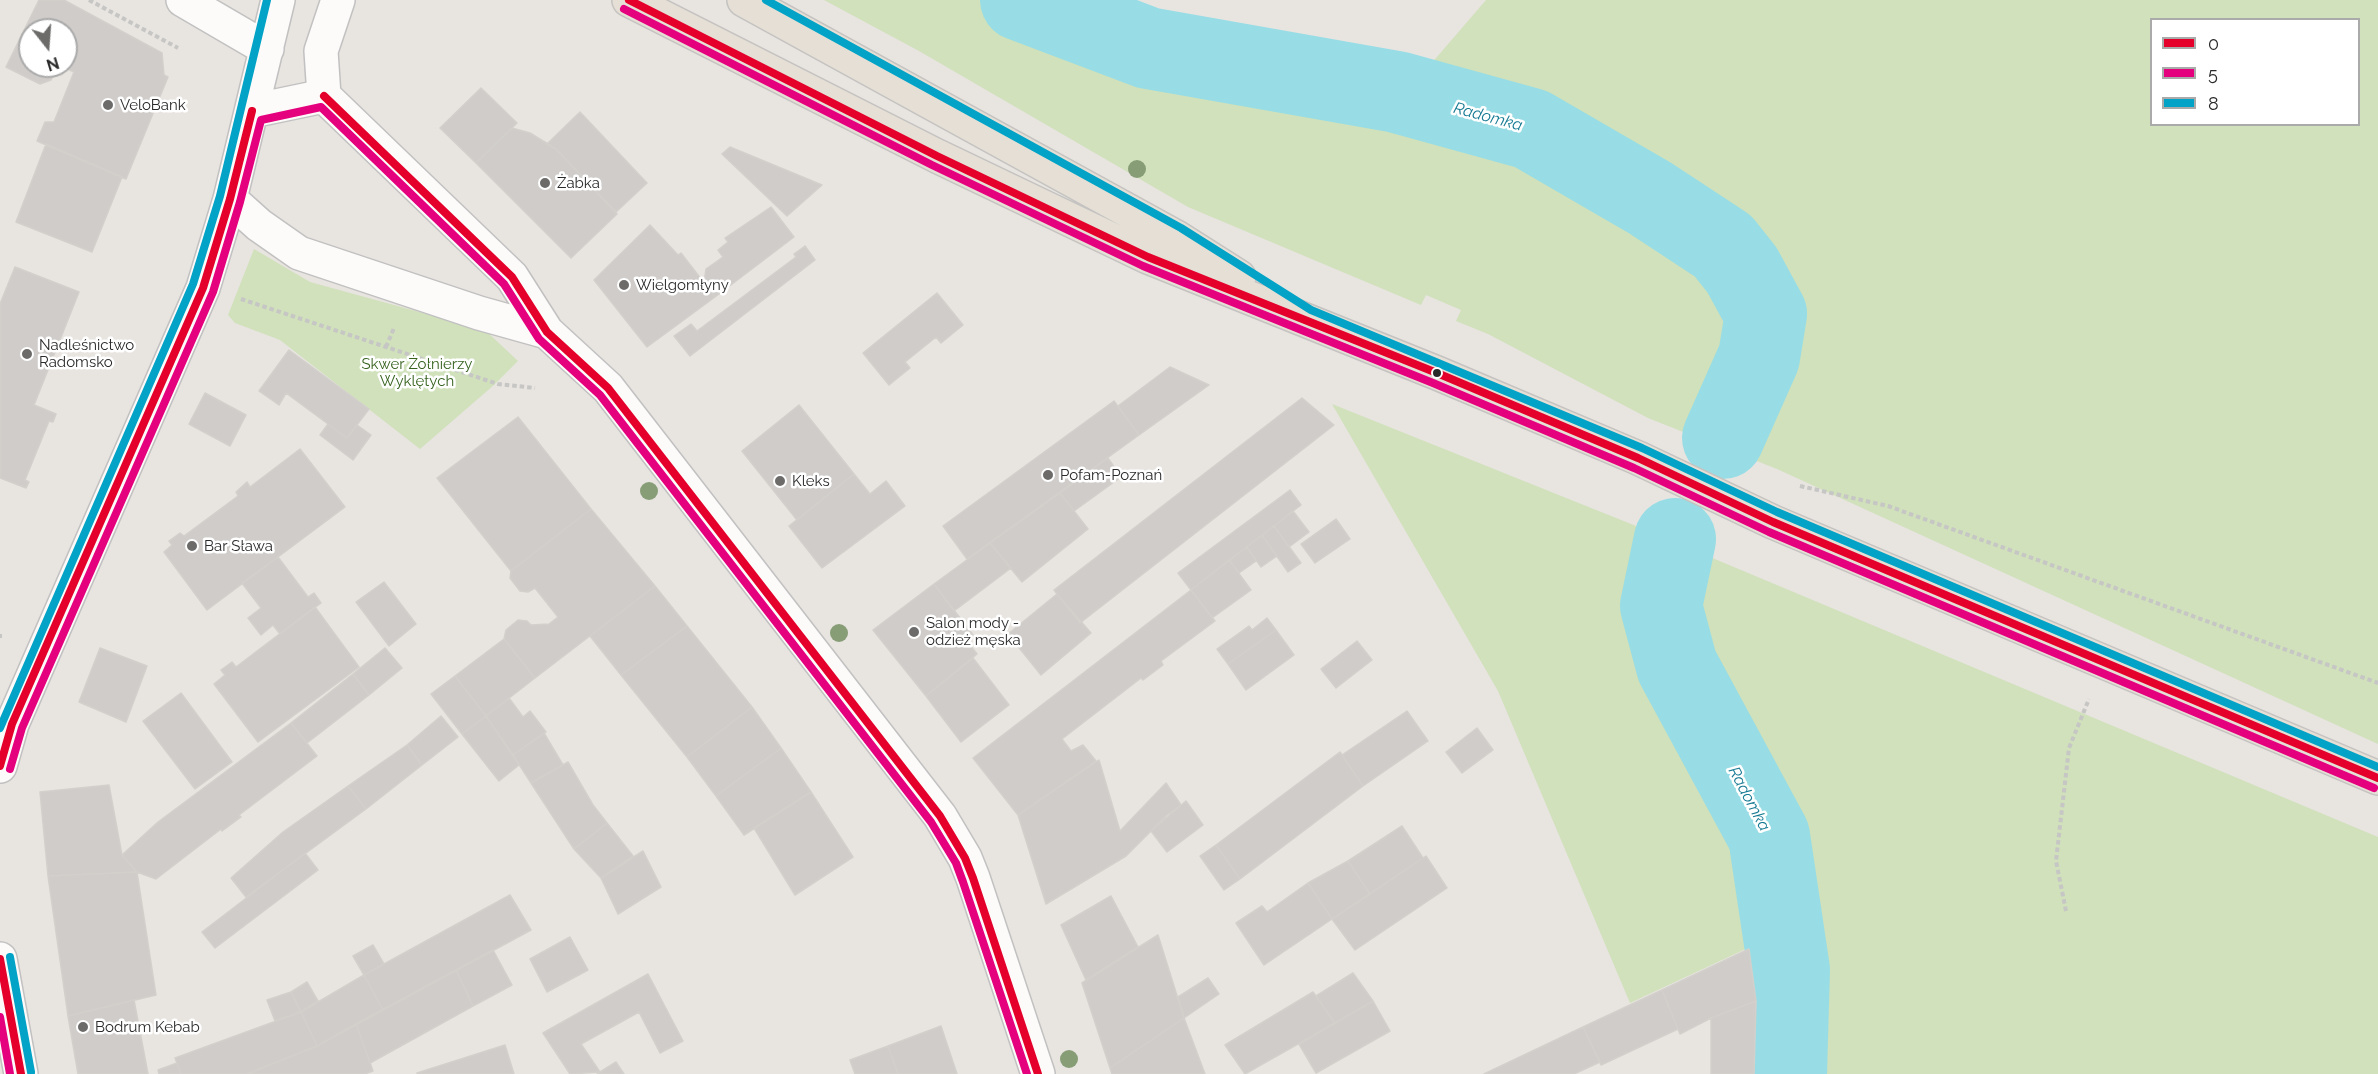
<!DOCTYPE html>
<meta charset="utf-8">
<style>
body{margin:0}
#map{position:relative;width:2378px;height:1074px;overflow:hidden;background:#e8e4e0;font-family:Raleway,sans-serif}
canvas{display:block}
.legend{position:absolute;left:2150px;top:18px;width:210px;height:108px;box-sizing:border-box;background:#fff;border:2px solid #aaa;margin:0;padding:8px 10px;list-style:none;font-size:18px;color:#2a2a2a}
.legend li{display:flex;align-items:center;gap:12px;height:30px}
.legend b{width:30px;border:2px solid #aaa}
.north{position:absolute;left:18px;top:18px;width:60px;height:60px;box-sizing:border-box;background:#fff;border:2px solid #aaa;border-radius:50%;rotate:163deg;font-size:16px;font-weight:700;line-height:24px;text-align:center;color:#2a2a2a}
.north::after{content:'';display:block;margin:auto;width:21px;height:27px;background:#6c6b6a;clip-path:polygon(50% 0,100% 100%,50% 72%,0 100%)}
</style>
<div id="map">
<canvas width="2378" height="1074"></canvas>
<ul class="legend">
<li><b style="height:8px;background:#e4002b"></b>0</li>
<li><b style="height:8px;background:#e5007d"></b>5</li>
<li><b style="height:8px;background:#02a3c6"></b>8</li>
</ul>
<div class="north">N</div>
</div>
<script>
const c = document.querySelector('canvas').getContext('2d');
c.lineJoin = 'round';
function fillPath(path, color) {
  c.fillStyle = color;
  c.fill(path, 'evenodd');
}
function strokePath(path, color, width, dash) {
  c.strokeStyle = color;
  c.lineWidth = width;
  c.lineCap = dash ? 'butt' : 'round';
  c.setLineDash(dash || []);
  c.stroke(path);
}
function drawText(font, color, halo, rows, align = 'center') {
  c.font = font + ' Raleway,sans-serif';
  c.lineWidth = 5;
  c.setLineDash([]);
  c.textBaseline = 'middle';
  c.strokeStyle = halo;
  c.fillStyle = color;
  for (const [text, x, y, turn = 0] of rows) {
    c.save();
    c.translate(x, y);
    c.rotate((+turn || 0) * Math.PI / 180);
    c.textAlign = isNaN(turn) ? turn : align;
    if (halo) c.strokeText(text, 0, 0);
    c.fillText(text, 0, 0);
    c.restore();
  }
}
const green = new Path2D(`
 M824,0H1086L1174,32L1418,79L1486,0H2378V744L1777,469L1648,418L1488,334L1456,321L1461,310L1426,295L1421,305L1188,207L919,51ZM2152,20H2358V124H2152Z
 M254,249L310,282L485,330L518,361L494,385L420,449L280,340L235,323L228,315Z
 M1332,404L1636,526L2378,837V1074H1765L1767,939L1630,1003L1498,691Z`);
const river = new Path2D(`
 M1021,0L1148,48L1397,92L1531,129L1650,198L1723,246L1742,270L1766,314L1759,357L1723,438
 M1675,539L1661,606L1677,666L1769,836L1789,970L1786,1074`);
const building = new Path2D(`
 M39,0H64L162,53L164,75L168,77L126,179L37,141L45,122H54L74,72L61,66H66V30H30V66H58L51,80L40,84L6,67Z
 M481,88L517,123L476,163L440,128Z
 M580,112L647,183L616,212L556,149L547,144Z
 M512,128L530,133L556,149L617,214L571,258L476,163Z
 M46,144L122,177L92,252L16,222Z
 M730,147L822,185L787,216L722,154Z
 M771,207L794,237L715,297L704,282L706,269L723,257L718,250L728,242L725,238Z
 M650,225L678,255L681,253L715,297L647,347L594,280Z
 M805,246L815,260L690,356L674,336L691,324L697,331L796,257L794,254Z
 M15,267L79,292L34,405L56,414L53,422L49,421L25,480L29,482L26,488L0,478V304Z
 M937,293L963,325L941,343L936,337L905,362L910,368L889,385L863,353Z
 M289,350L369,409L347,438L286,393L279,405L259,391Z
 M1170,367L1209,385L1139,435L1118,406Z
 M205,393L246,415L230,446L189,424Z
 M1302,398L1334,425L1080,623L1054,590Z
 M1114,401L1139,435L967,559L943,526Z
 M799,405L854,474L797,520L742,451Z
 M518,417L591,509L511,571L437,478Z
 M328,424L347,438L357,425L371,435L353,460L320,435Z
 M300,449L345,507L207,610L164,552L172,545L169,541L180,533L184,536L238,496L236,492L247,482L250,487Z
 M1108,458L1121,477L1074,511L1060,493Z
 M854,474L870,494L886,481L905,506L822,568L789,526Z
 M1290,490L1301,505L1191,590L1178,573Z
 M1060,493L1088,529L1022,582L990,543Z
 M591,509L655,586L535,678L504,639L506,630L518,620L527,621L531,625L549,624L558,617L535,588L528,592L520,591L510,578L511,571Z
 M1293,511L1309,532L1289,547L1274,526Z
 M1336,519L1350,539L1315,563L1301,544Z
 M1274,526L1301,563L1288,572L1262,535Z
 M1262,535L1277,556L1261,567L1247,547Z
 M990,543L1011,568L954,611L934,584Z
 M1247,547L1256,561L1239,573L1229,560Z
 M278,557L308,597L314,593L321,603L280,634L273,625L261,635L248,618L261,608L242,583Z
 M1229,560L1251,590L1212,618L1191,590Z
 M384,582L416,624L389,646L356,602Z
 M934,584L973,635L966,640L977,654L926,696L873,630Z
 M655,586L687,626L621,675L590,636Z
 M1191,590L1215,621L1161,661L1163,665L1143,680L1141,678L1062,739L1071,751L1083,745L1096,761L1018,815L973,758Z
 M1057,594L1091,633L1041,675L1008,634Z
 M315,607L359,667L258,742L214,684L225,675L221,670L232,662L236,667Z
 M1267,618L1276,630L1228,664L1217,649L1249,626L1252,630Z
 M687,626L752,707L687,757L621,675Z
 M1276,630L1294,655L1246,690L1228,664Z
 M504,639L535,678L486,716L455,676Z
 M1357,641L1372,660L1336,688L1321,669Z
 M100,648L147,666L126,722L79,702Z
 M385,648L402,668L369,695L353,674Z
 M973,658L1009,705L961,742L926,696Z
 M353,674L369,695L307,743L291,723Z
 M455,676L486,716L462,734L431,694Z
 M181,693L232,762L195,789L143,721Z
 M509,698L523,717L530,711L546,732L513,755L486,716Z
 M752,707L781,748L716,796L687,757Z
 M1407,711L1428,741L1363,786L1342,755Z
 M441,716L458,737L422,765L407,745Z
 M486,716L519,765L499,781L462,734Z
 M291,723L317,756L239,815L241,817L222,831L221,829L156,879L137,872L122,855L158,822Z
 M1477,728L1493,750L1462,773L1446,752Z
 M544,733L563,765L531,783L513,755Z
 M407,745L422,765L366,809L348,786Z
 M781,748L811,792L744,835L716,796Z
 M1340,752L1363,786L1240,879L1216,845Z
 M1099,760L1120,831L1166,783L1181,805L1167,815L1126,856L1046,904L1018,815Z
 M568,762L593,805L607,823L574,849L531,783Z
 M109,785L122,855L137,872L48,876L40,792Z
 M348,786L366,809L246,897L231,878L283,832Z
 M811,792L853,857L795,895L754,828Z
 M1186,801L1203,825L1167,852L1151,831Z
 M607,823L633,856L601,878L574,849Z
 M1402,826L1423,858L1370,894L1348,861Z
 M1216,845L1240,879L1224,890L1200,856Z
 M643,851L661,887L618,914L601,878Z
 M305,853L318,870L215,948L202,932Z
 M1426,856L1447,888L1355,950L1332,919Z
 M1348,861L1370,894L1332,919L1308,883Z
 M137,872L156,995L68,1016L48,876Z
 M1308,883L1332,919L1264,965L1236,923L1262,906L1267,912Z
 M510,895L531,930L383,1010L364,975Z
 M1111,896L1138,947L1086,980L1061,925Z
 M1158,935L1184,1018L1110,1068L1082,983Z
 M570,937L588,970L547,992L530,959Z
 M373,945L384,964L364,975L353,956Z
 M1749,949L1756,1001L1711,1018L1680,1034L1662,990Z
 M493,950L512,985L473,1006L456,970Z
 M456,970L473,1006L370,1063L356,1024Z
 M1353,973L1373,1001L1335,1023L1316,996Z
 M648,974L683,1041L660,1053L639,1012L581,1044L600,1072L570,1074L543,1033Z
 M364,975L383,1010L317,1046L301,1012Z
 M1208,978L1219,994L1184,1018L1178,997Z
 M307,982L318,1001L301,1012L291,992Z
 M1662,990L1678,1029L1601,1065L1583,1027Z
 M291,992L301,1012L275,1021L267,1000Z
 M1313,992L1335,1023L1245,1074L1225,1045Z
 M134,1000L148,1074H78L68,1016Z
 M1373,1001L1390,1031L1316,1073L1299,1044Z
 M1756,1001L1754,1074H1711V1018Z
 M301,1012L317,1046L247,1074H181L175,1058Z
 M1184,1018L1205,1074H1112L1110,1068Z
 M356,1024L373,1071L365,1074H247L317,1046Z
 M941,1026L957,1074H898L888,1046Z
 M1583,1027L1600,1062L1574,1074H1484Z
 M505,1045L514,1074H417V1073Z
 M888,1046L898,1074H855L850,1060Z
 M616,1062L624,1074H597L600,1072Z
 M177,1063L181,1074H159L158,1070Z`);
const path = new Path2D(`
 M89,0L178,48
 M241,299L498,384L535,388
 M386,347L394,328
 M1800,486L1888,506L2378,683
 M0,636H2
 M2066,911L2056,861L2069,748L2089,699`);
const minor = new Path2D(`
 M183,0L267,49
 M338,0L321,51L324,96L512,277L547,332L608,388L940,816L965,858L973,878L1038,1074
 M252,111L324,96
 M230,199L259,225L299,253L479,313L547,332
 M0,766L12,724L203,288L230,199L278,0
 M0,959L21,1074`);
const primary = new Path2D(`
 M629,0L937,156L1148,257L1437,373L1638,458L1773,522L2378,778
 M744,0L1176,237L1239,277`);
const bus1 = new Path2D(`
 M629,0L937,156L1148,257L1437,373L1638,458L1773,522L2378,778
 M324,96L512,277L547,332L608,388L940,816L965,858L973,878L1038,1074
 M0,766L12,724L203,288L230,199L252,111
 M0,959L21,1074`);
const bus2 = new Path2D(`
 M624,9L932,165L1143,266L1433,383L1634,468L1769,532L2374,788
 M10,769L22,728L213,292L240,202L261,120L321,107L504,284L539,339L600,395L931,822L956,863L963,882L1027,1074
 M0,1017L10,1074`);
const bus3 = new Path2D(`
 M766,0L1181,228L1311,310L1642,448L1777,512L2378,767
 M0,728L193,284L220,196L267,0
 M10,957L31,1072`);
const trees = [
 [1137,169],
 [649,491],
 [839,633],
 [1069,1059]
];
const markers = [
 [108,105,6,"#6c6b6a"],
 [545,183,6,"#6c6b6a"],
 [624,285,6,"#6c6b6a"],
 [27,354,6,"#6c6b6a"],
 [1437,373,5,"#2a2a2a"],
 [1048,475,6,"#6c6b6a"],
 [780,481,6,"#6c6b6a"],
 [192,546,6,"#6c6b6a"],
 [914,632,6,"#6c6b6a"],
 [83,1027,6,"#6c6b6a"]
];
const poiNames = [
 ["VeloBank",120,105],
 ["Żabka",557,183],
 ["Wielgomłyny",636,285],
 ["Nadleśnictwo",39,345],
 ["Radomsko",39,362],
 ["Pofam-Poznań",1060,475],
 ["Kleks",792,481],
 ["Bar Sława",204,546],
 ["Salon mody -",926,623],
 ["odzież męska",926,640],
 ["Bodrum Kebab",95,1027]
];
const parkNames = [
 ["Skwer Żołnierzy",417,364],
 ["Wyklętych",417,381]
];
const waterNames = [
 ["Radomka",1488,117,15],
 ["Radomka",1749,799,62]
];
fillPath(green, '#d0e1bb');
strokePath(river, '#98dde5', 82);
fillPath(building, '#cfccca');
strokePath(building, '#d3d0cc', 1.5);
strokePath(minor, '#c2c1c1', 36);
strokePath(primary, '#c4c3c1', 36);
strokePath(path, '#c6c6c5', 4, [4.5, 3]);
strokePath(minor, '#fcfbfa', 33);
strokePath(primary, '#e5dfd5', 33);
strokePath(bus1, '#e4002b', 8);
strokePath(bus2, '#e5007d', 8);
strokePath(bus3, '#02a3c6', 8);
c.fillStyle = '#879d76';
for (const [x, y] of trees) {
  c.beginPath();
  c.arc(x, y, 9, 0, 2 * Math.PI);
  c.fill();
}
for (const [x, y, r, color] of markers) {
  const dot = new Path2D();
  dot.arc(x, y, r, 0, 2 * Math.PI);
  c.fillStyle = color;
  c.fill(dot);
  strokePath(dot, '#fff', 2);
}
drawText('15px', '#2a2a2a', '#fff', poiNames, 'left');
drawText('15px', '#37631f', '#fff', parkNames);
drawText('italic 16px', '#167a93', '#fff', waterNames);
</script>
